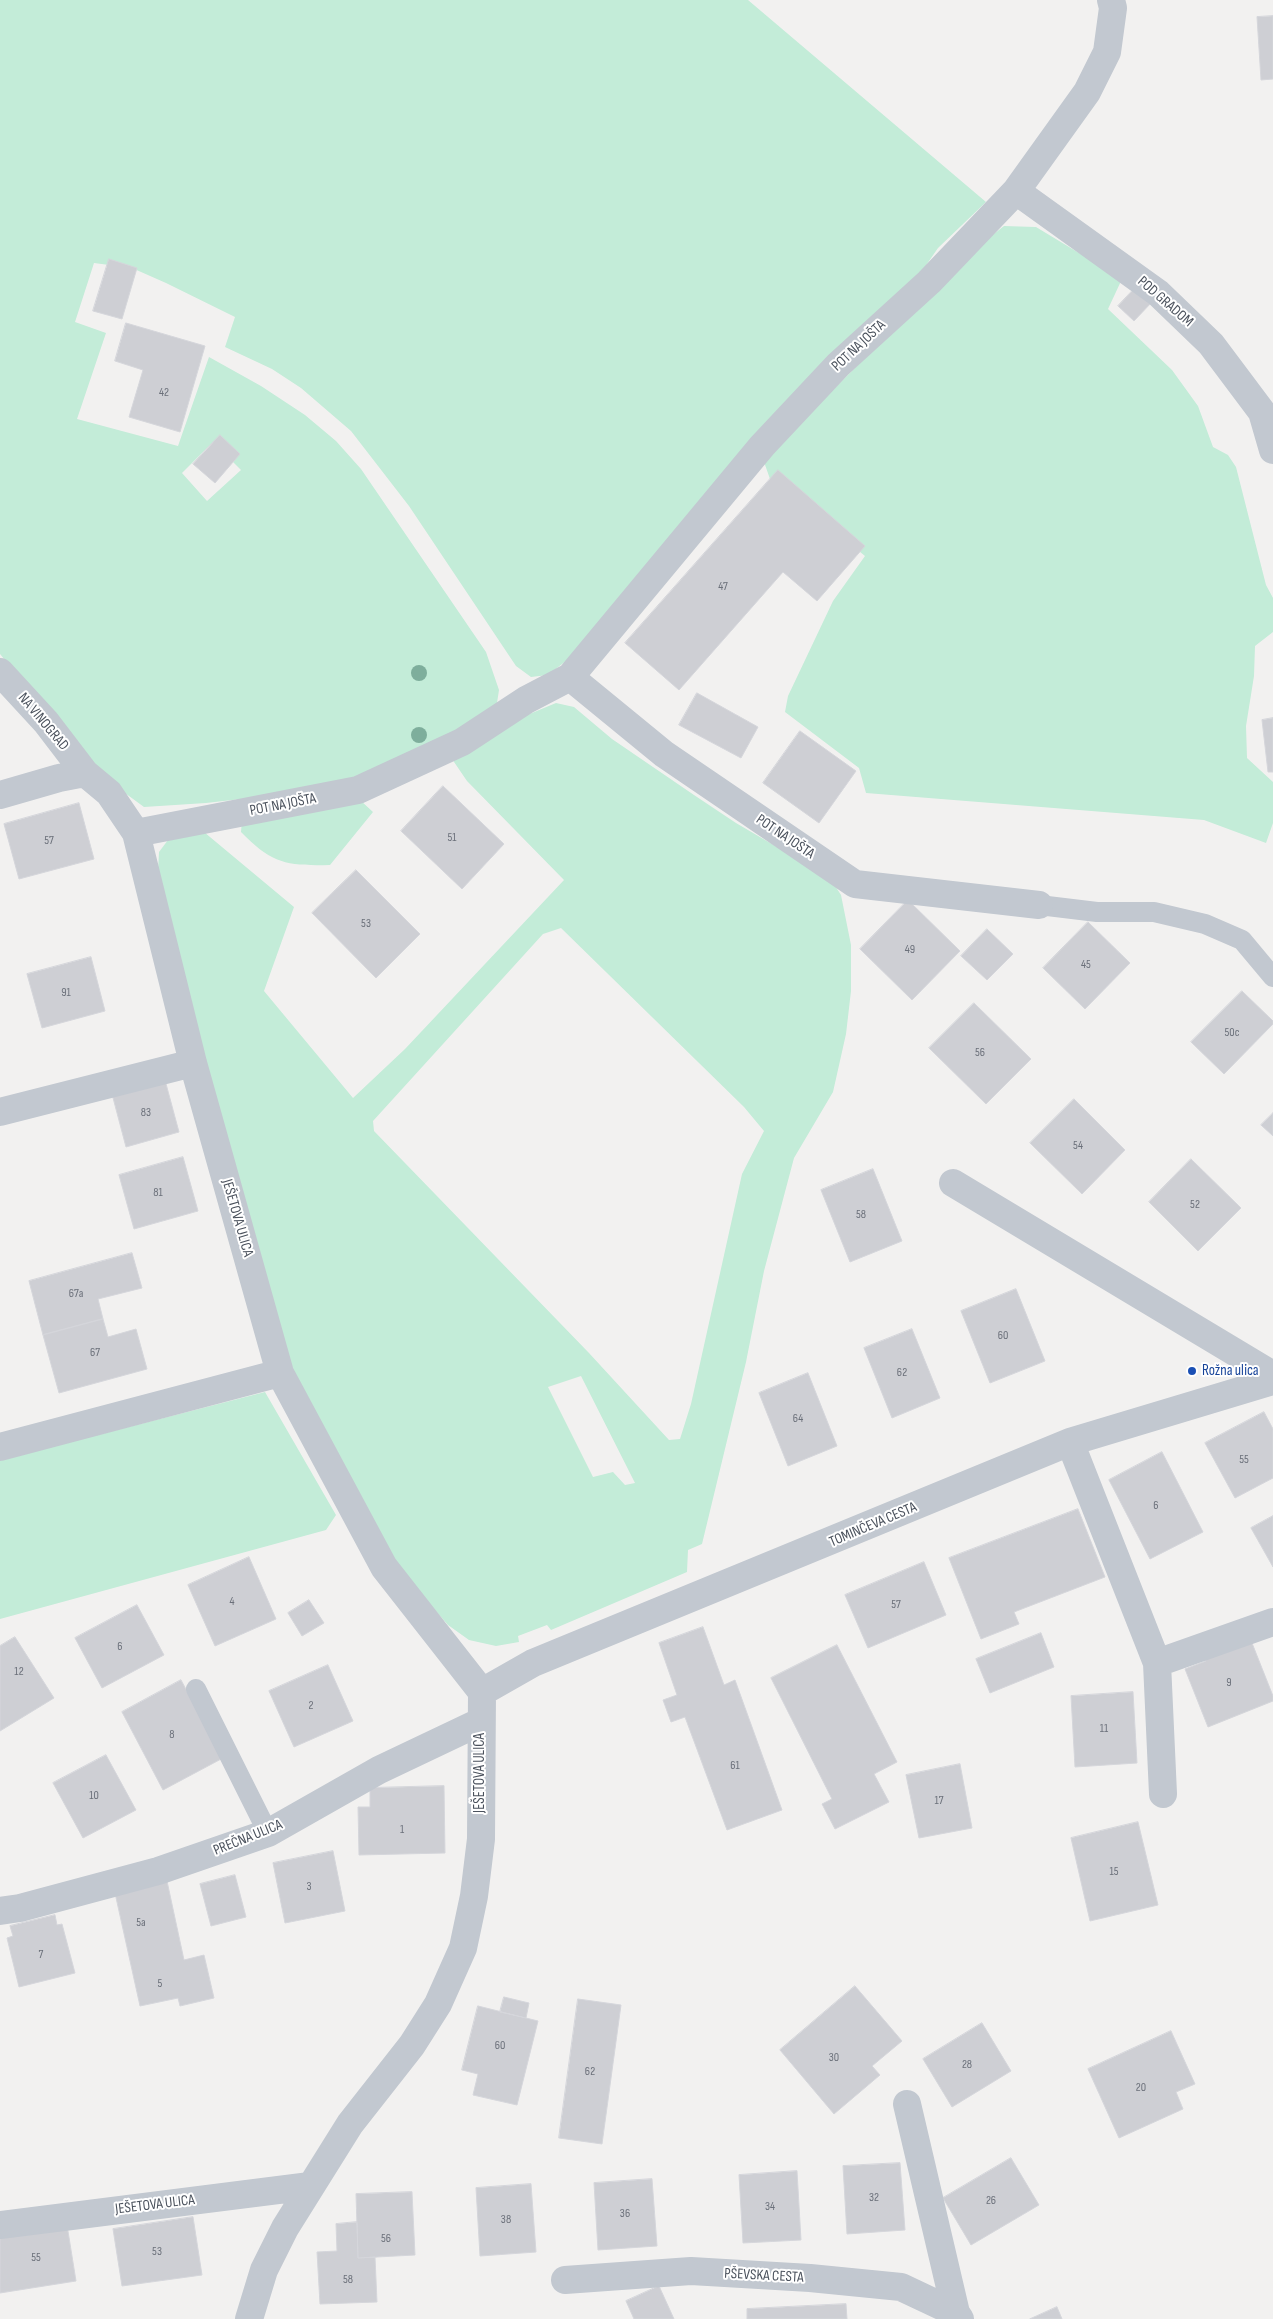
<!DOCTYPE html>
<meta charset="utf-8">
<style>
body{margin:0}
canvas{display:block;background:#f2f1f0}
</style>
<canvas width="1273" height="2319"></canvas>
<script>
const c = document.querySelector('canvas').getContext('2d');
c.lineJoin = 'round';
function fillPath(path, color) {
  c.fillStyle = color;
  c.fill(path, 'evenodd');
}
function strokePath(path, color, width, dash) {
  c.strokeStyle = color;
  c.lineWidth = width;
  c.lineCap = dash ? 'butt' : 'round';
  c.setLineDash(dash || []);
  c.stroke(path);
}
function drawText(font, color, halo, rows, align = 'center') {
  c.font = font + ' "Sofia Sans Condensed",sans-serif';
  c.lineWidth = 4;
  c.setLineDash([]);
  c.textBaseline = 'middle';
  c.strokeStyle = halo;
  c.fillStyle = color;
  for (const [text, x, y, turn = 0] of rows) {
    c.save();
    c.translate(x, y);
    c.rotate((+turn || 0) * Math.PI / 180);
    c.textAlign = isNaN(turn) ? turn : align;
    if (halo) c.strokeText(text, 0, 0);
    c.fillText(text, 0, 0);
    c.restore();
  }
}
const green = new Path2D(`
 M0,0H748L986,202L938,248L920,274L571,657L548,675L531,677L516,666L409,506L351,431L301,388L272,369L225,347L235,317L166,283L132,268L94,263L75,322L106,333L77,419L178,446L209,357L261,386L305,415L336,441L361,469L486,652L499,690L497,703L459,732L346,782L294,793L206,803L144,807L99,774L0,654ZM213,442L241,470L207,501L182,473Z
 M1004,226L1036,227L1122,279L1108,309L1172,370L1198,406L1213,447L1228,455L1236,467L1266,585L1273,598V632L1255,646L1254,676L1246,726L1247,758L1273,782V823L1266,843L1204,820L866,793L859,768L785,712L788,696L833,601L865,556L770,479L763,459L976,248Z
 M556,703L574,707L612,739L694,795L736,823L830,878L841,895L851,945V991L846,1034L833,1092L794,1158L764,1271L746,1362L702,1544L688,1550L687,1572L551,1630L547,1625L518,1636L519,1642L496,1646L469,1640L448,1625L394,1563L308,1404L289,1359L209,1078L158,871L159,852L171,836L204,832L294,907L264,991L353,1098L405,1049L564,880L467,781L452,759L515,720ZM561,928L744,1107L764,1131L742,1174L691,1404L680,1439L669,1440L589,1353L374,1131L373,1121L543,934ZM581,1376L635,1483L625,1485L613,1472L593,1477L548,1387Z
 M360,800L373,812L330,865C287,866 272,864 241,832L242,820Z
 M265,1392L336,1515L326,1530L0,1619V1460Z`);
const building = new Path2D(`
 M1273,16V79L1261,80L1257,17Z
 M109,259L137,268L122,319L93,311Z
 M1136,287L1152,302L1134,321L1118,306Z
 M126,323L205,346L180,432L129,417L143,370L115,361Z
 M220,435L240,454L215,483L193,464Z
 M778,470L865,546L817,601L783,572L679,690L625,643Z
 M697,693L758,727L741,758L679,725Z
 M1273,718V772H1268L1262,720Z
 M800,731L856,771L819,823L763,783Z
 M443,786L504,844L462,889L401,831Z
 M79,803L94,859L19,879L4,824Z
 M356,870L420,934L376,978L312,913Z
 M908,900L960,951L912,1000L860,949Z
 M1088,922L1130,963L1085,1009L1043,968Z
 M987,929L1013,954L987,980L961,956Z
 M91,957L105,1011L42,1028L27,974Z
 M1242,991L1273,1021V1024L1224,1074L1191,1042Z
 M974,1003L1031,1059L986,1104L929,1048Z
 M165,1080L179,1132L126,1147L112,1094Z
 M1074,1099L1125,1150L1082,1194L1030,1143Z
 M1273,1113V1136L1261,1125Z
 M183,1157L198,1211L134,1229L119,1175Z
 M1191,1159L1241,1208L1198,1251L1149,1202Z
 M873,1169L902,1241L850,1262L821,1190Z
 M132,1253L142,1288L98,1299L103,1319L43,1335L29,1281Z
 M1016,1289L1045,1361L990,1383L961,1311Z
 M103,1319L108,1337L136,1329L147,1369L59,1393L43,1335Z
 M912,1329L940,1398L892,1418L864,1348Z
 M808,1373L837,1446L788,1466L759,1393Z
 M1264,1412L1273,1429V1478L1235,1498L1205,1443Z
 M1162,1452L1203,1532L1150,1559L1109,1480Z
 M1078,1509L1105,1577L1014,1612L1019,1624L981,1639L949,1558Z
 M1273,1516V1567L1251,1528Z
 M249,1557L276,1619L215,1646L188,1585Z
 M924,1562L946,1615L868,1648L845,1595Z
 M309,1600L324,1623L302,1636L288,1613Z
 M137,1605L164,1655L102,1688L75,1638Z
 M703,1627L724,1685L735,1680L782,1810L727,1830L685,1717L671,1722L663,1700L677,1695L659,1643Z
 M1041,1633L1054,1667L990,1693L976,1659Z
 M15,1637L54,1698L0,1731V1646Z
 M1252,1643L1273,1696V1701L1208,1727L1185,1669L1206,1661L1204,1655Z
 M837,1645L897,1762L874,1774L889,1802L835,1829L822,1804L832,1799L771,1678Z
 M328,1665L353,1721L294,1747L269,1691Z
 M181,1680L223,1758L163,1790L122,1712Z
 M1133,1692L1137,1763L1075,1767L1071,1696Z
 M106,1755L136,1810L83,1838L53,1783Z
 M960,1764L972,1828L919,1838L906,1775Z
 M444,1786L445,1853L359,1855L358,1807H370V1788Z
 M1138,1822L1158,1905L1090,1921L1071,1838Z
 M333,1851L345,1911L285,1923L273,1863Z
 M235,1875L246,1917L211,1926L200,1884Z
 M167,1881L184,1960L204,1955L214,1998L180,2006L178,1998L140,2006L115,1893Z
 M55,1915L57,1925L62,1924L75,1973L19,1987L7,1938L13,1936L10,1926Z
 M855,1986L902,2041L872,2066L880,2075L834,2114L780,2050Z
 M504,1997L529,2003L526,2018L500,2012Z
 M578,1999L621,2005L602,2144L559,2138Z
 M478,2006L538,2021L517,2105L473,2095L478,2074L462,2070Z
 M982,2023L1011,2071L952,2107L923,2059Z
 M1171,2031L1195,2084L1176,2092L1183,2109L1119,2138L1088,2069Z
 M1011,2158L1039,2205L971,2245L943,2198Z
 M900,2163L905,2230L847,2234L843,2166Z
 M797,2171L801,2240L743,2243L739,2175Z
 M652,2179L657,2246L598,2250L594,2183Z
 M531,2184L536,2252L480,2256L476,2188Z
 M412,2192L415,2255L358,2258L356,2194Z
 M193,2217L202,2275L122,2286L113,2229Z
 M357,2222L358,2258L375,2257L377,2302L320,2304L317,2252L337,2251L336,2224Z
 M67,2225L76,2281L0,2293V2235Z
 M659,2286L674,2319H634L626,2301Z
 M846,2304L847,2319H747V2309Z
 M1057,2307L1062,2319H1030Z`);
const lane = new Path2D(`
 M1039,905L1097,912H1154L1205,924L1242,940L1273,977
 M196,1689L268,1833`);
const street = new Path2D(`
 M1016,191L1158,293L1211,344L1262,412L1273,450
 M0,672L46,722L85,773L109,793L136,833L193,1063L280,1373L384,1567L482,1692L481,1839L474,1896L463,1948L438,2004L412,2045L350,2124L285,2228L264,2270L249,2319
 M570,677L664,754L855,884L1039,905
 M0,795L59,778L85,773
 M136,833L358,790L462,742L526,700L570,677L762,446L838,365L929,282L1016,191L1087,92L1107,52L1113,8L1111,0
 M0,1112L193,1063
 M953,1183L1273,1375
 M1070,1442L1157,1663L1273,1622
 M0,1447L280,1373
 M1157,1663L1163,1794
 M482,1692L533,1663L1070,1442L1273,1381
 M0,1911L20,1908L158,1871L268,1833L379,1770L480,1722
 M907,2104L956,2313
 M0,2225L310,2186
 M565,2280L691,2271L810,2278L901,2287L956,2313L960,2319`);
const trees = [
 [419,673],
 [419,735]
];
const markers = [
 [1192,1371,5,"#1a4fb4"]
];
const numberNames = [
 ["42",164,393],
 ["47",723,587],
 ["51",452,838],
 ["57",49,841],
 ["53",366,924],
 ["49",910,950],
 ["45",1086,965],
 ["91",66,993],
 ["50c",1232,1033],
 ["56",980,1053],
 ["83",146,1113],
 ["54",1078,1146],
 ["81",158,1193],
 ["52",1195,1205],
 ["58",861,1215],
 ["67a",76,1294],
 ["60",1003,1336],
 ["67",95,1353],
 ["62",902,1373],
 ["64",798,1419],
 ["55",1244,1460],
 ["6",1156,1506],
 ["4",232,1602],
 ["57",896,1605],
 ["6",120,1647],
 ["12",19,1672],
 ["9",1229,1683],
 ["2",311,1706],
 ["11",1104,1729],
 ["8",172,1735],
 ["61",735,1766],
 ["10",94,1796],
 ["17",939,1801],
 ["1",402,1830],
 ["15",1114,1872],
 ["3",309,1887],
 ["5a",141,1923],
 ["7",41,1955],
 ["5",160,1984],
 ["60",500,2046],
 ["30",834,2058],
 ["28",967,2065],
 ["62",590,2072],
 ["20",1141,2088],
 ["32",874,2198],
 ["26",991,2201],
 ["34",770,2207],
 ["36",625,2214],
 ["38",506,2220],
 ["56",386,2239],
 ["53",157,2252],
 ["55",36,2258],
 ["58",348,2280]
];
const streetNames = [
 ["POD GRADOM",1165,302,41],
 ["POT NA JOŠTA",859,346,-43],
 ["NA VINOGRAD",43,722,50],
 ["POT NA JOŠTA",283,805,-11],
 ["POT NA JOŠTA",785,837,34],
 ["JEŠETOVA ULICA",237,1218,74],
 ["TOMINČEVA CESTA",873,1525,-23],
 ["JEŠETOVA ULICA",480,1773,-90],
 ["PREČNA ULICA",248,1838,-22],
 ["JEŠETOVA ULICA",155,2205,-7],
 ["PŠEVSKA CESTA",764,2276,3]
];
const transitNames = [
 ["Rožna ulica",1202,1371]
];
fillPath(green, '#c3ecd8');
fillPath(building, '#cecfd4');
strokePath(building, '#d5d6db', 1);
strokePath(lane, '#c2c8d0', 20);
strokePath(street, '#c2c8d0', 28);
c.fillStyle = '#7eae9c';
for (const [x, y] of trees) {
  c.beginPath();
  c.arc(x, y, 8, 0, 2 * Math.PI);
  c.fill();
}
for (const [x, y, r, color] of markers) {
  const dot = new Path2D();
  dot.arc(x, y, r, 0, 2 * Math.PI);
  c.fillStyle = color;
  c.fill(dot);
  strokePath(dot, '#fff', 2);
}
drawText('12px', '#6b707a', null, numberNames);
drawText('15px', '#4a515c', '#fff', streetNames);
drawText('15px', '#164399', '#fff', transitNames, 'left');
</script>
